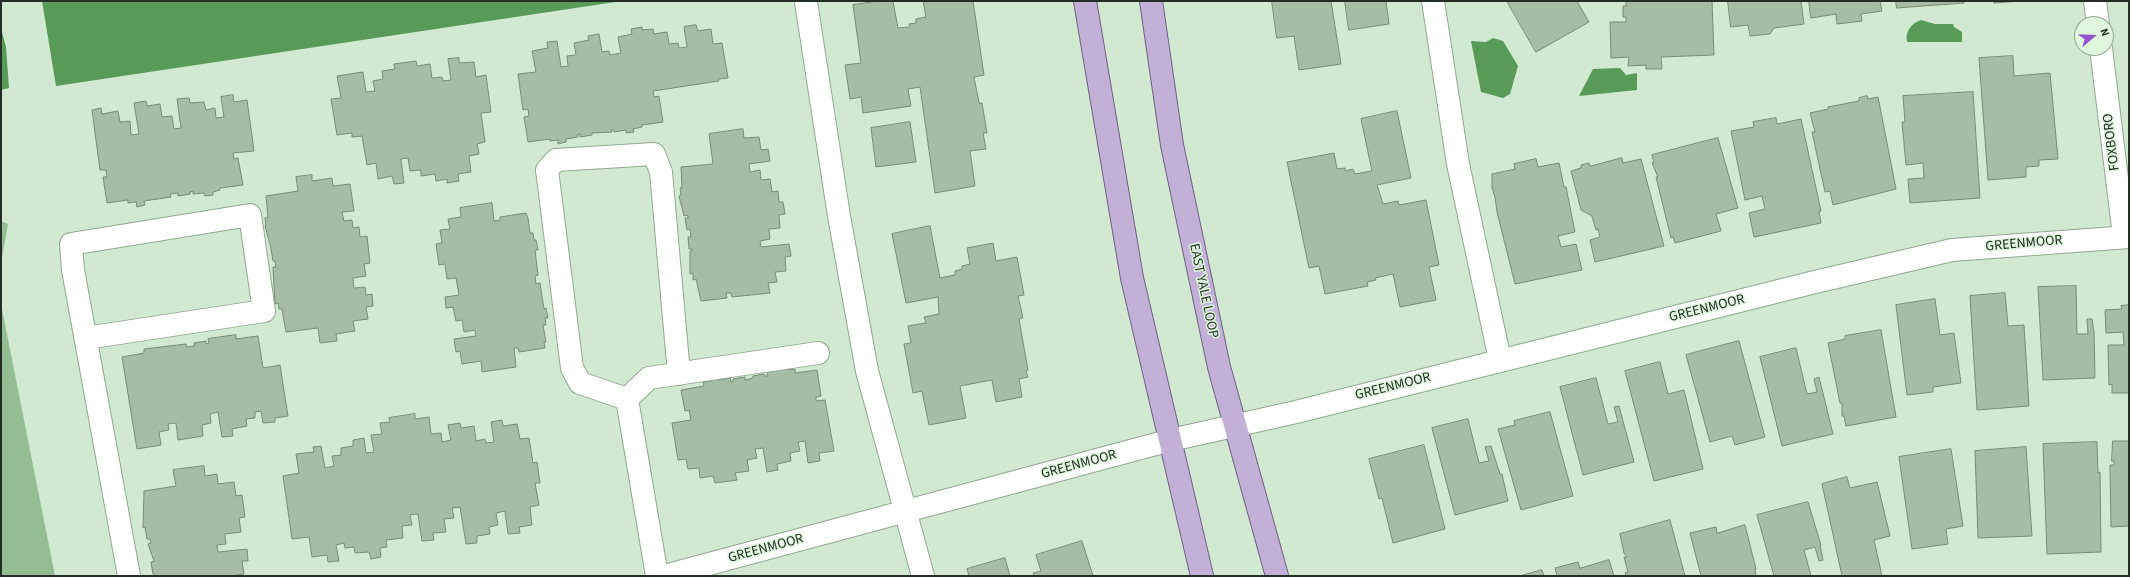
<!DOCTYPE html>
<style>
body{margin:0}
#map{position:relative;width:2130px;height:577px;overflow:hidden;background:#d1e9d0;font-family:"Source Sans 3",sans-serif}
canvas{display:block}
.frame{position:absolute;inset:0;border:2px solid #242e24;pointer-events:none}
.north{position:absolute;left:2074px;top:16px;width:40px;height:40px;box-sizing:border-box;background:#def7dd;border:1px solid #94a793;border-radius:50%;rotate:71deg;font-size:11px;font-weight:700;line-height:16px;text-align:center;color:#242e24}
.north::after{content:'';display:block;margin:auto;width:14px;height:18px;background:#9355cb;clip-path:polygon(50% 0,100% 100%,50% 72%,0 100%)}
</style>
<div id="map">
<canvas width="2130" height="577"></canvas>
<div class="frame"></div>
<div class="north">N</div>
</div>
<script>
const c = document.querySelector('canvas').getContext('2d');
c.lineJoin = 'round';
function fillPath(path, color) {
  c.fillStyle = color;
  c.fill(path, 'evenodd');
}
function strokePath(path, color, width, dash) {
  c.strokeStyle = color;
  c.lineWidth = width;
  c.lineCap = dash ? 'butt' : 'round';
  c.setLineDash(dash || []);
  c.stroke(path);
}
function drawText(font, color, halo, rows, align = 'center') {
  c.font = font + ' "Source Sans 3",sans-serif';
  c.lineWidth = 3;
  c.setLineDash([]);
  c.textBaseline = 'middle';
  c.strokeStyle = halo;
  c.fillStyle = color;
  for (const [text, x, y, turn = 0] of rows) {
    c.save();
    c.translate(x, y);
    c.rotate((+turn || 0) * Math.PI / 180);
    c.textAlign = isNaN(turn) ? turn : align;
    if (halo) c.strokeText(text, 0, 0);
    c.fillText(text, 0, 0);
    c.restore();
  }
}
const green = new Path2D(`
 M1,221L8,224L1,263Z
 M1,304L55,576H1Z`);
const water = new Path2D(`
 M42,1H622L56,86Z
 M1921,20L1935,24H1953L1954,27L1962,32V42H1907C1905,32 1911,23 1921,20Z
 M1,28L6,47L9,88L1,90Z
 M1493,38L1503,41L1518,66L1510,94L1503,98L1481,92L1471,41L1486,42Z
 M1620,68L1626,75L1637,73V90L1579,96L1593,69Z`);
const building = new Path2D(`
 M879,1H893L898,28L910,27L909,24L916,23V19L926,17L923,1H973L984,75L974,77L979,103H982L987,133H983L986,149L970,151L975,186L935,193L920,87L908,89L911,106L863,113L861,97L850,99L845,65L861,63L853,5Z
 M1272,1H1331L1341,64L1299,70L1294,36L1277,38Z
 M1345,1H1386L1389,24L1349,30Z
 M1507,1H1577L1589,22L1536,52Z
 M1626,1H1712L1714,55L1661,57L1662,69H1646V65L1628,66L1629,57L1611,58L1610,22H1626V17H1623V6H1626Z
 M1728,1H1801L1804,24L1774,28L1770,34L1750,36L1748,25L1731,27Z
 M1809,1H1880L1882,11L1861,14L1862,21L1837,24L1836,14L1811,18Z
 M1896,1H1964V3L1897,8Z
 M1994,1H2022L1994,3Z
 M696,25L698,31L711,29L713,44L722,43L728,78L718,79L719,81L653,91L654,97L659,96L663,122L642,125V127L633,129L634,132L626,133V130L614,132V130H611L612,132L592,133V135L580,137V134L577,135L578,137L566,139V142L558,144V140L550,141V139L528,142L524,117L529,116L528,109L523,110L518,74L536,72L532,51L548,48L547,42L557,41L561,67L568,66L567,56L576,55L574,43L589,40L588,36L599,34L602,52L609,51L610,55L621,53L618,37L632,34L631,29L642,27V30L653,29L654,34L667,32L669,44L678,43L679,48L687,47L684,27Z
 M2013,56L2014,76L2050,73L2058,159L2039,160V166L2026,167V177L1988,180L1979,58Z
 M459,58V63L474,62L476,77L486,75L491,112L481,113L485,142L477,144L479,154L469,156L471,172L458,174L459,181L447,183V179L436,181L435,174L421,176V170L410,171L408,158L401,159L404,183L394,184L392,176L378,179L376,163L367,165L362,136L352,137V133L337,135L331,99L341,98L337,76L363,72L366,92L375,91L373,81L383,79L382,71L395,69L394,64L416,61L417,66L430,64L432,78L442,77L443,81L451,80L448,59Z
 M1973,92L1980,198L1910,203L1908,179L1924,178L1923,163L1906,165L1902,122H1905L1903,96Z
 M233,95L234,102L247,100L254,151L233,153L234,159L238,158L243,185L220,188V190L213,192V195L205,196L204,193L193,194V191L190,192V194L178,196V193L170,194L171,197L144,201L145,205L137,207L136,202L128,203V200L107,203L103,177H107L106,170H100L92,110L101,108L102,114L118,111L120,122L130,121L131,135L139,134L134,103L146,101L147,106L160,104L162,117L172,116L174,129L181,128L177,99L189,98L190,103L204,102L206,110L215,108L216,118L224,117L221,97Z
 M1867,96L1868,99L1878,97L1896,189L1833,205L1830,191L1825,192L1812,132H1815L1810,113L1828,109V107L1859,101V98Z
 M1397,111L1411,178L1377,185L1383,204L1398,201L1399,205L1426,200L1439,265L1429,267L1436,300L1400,307L1393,274L1375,278L1376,280L1367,282L1368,286L1325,294L1319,266L1309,268L1287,162L1334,153L1337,169L1345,168V171L1353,169L1355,174L1372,171L1361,119Z
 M1776,118L1777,124L1801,119L1821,211H1819L1821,223L1754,237L1749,213L1765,209L1762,196L1745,200L1731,131L1754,127L1753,122Z
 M910,122L916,162L876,167L871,128Z
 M743,129L744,138L759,137L761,150L768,149L770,161L749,164L750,172L760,170L761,180L770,179L772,192L778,191L779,202H783L785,214L779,215L780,228L769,229L770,239L760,241L761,247L789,244L791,256L785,257L786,271L775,272L777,282L768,283L770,293L732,297L731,293H726L727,298L701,301L696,279L693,280V273L690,274V251H692V249H689L688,237H691L690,229L687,230L685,218H688V215L684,216L679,196L681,195L680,188H682L681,167L713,164L709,134Z
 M1718,138L1738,208L1716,214L1721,231L1675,243L1673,237L1671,238L1656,177H1658L1652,163H1654L1652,155Z
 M1622,158L1623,163L1641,159L1664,246L1595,262L1590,240L1600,237L1598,229L1596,230L1592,216L1581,210L1571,171L1581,168V165L1589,163L1590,166Z
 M1536,159L1538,167L1559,163L1564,187H1566L1575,232L1558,236L1561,247L1576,244L1582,270L1515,284L1497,212L1495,197L1492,188V174L1515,169L1514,164Z
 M312,175V181L332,178L333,186L350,184L354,211L342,212L344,221L352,220L353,228L359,227L360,237L367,236L370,263L364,264L366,276L353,278L354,288L365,287L366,295L372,294L373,306L366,307L368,319L353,321L355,331L336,334L337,341L320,343L318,328L286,332L282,309H279L278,303L275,304L273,267H276L275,261H273L270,244L265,226H266L265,218L268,217L266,196L298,191L296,177Z
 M492,203L494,221L500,220V217L526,213L528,218L530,233H533L534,240H536L538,250H535L538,275L535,276L536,284L540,283L544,309L546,308L548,318H545L546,325H543L546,342H544L545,348L519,352L518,348H514L516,367L482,372L481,361L462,364L460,351L456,352L454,339L476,336L475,330L464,332L462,320L456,321L453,307L446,308L445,297L459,295L456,278L447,279L445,264L439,265L436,244L442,243L440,230L450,229L448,219L461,217L460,208Z
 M930,226L940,278L955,275V271L962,269V266L970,264L967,248L993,243L996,261L1017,257L1024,295L1018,296L1023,318L1019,319L1028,370L1026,371L1028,377L1019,379L1022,397L996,402L992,380L960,386L966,418L929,425L922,391L913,393L904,344L911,343L908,326L926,323L924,317L939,314L938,297L906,303L892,234Z
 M2076,286L2077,334H2088L2087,319H2092L2094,332L2095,378L2043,380L2038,287Z
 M2005,293L2008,326L2024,325L2029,406L1977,410L1970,296Z
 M1935,299L1940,335L1954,333L1961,383L1933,387V392L1907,395L1896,305Z
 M2129,305V393H2112V384L2109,385L2108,345H2124L2123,332L2106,333L2105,310L2122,309L2121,306Z
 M1881,330L1896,417L1846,426L1844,416H1842V403H1840L1828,343L1845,339V336Z
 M236,335V339L258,336L263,368L280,365L288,416L275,418V422L263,423L261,411L255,412V418L246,419L247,426L232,429L233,436L222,437L218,412L210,414L211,423L202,425L203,436L178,440L176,423L168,424L169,430L159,432L161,445L137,449L122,357L144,353V349L186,344L187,347L194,346V343L206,341V344L209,343L208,339Z
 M1739,341L1765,437L1735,445L1732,436L1710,442L1686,355Z
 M1796,348L1807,394L1817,392L1814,379L1819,377L1833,434L1782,446L1760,357Z
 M1660,362L1668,394L1684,390L1703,469L1654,481L1625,371Z
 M787,367L788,370L795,369V373L817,370L821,396L816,397V401L825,400L834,451L819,453L820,461L808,463L805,441L798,442L800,451L790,453L791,461L777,464L778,470L767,472L763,448L755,449L757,458L747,460L749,471L735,473L737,480L715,483L713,476L700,478L699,468L688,469L686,459L678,460L672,423L691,420L689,410L685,411L681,390L704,386L703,382L711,381L710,378L718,377L719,380L730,378L731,382L733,381V379L745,377V380L753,378V376L764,374L765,376H768L767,372Z
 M1596,378L1608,424L1618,422L1614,407L1619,406L1634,462L1583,475L1560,387Z
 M1550,412L1573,496L1521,510L1498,429L1515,425L1514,421Z
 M415,414V419L429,417L431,434L441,433L442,442L451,440L448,425L460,423L461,428L474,426L476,441L485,439L486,443L494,442L491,422L502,420L503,426L517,424L520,439L529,438L533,463L537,462L540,483H535L539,505L530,507L532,525L519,527L520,533L508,534L505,511L496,513L498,525L489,527L490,534L477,536V543L466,544L460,507L452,508L454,518L444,519L446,532L433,533L434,540L422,541L418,514L410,515L412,525L402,526L403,538L386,540L387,547L380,548L381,557L371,559L369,552L355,553L354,547L345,548L344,543L336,545L339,561L328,562L327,555L312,557L309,537L292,539L283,476L299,473L296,454L314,452L313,447L321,446L325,468L334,466L332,456L341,455V448L353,446V440L364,438L366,453L374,452L371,435L382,434L380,423L390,422L389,418Z
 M1468,419L1479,463L1489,461L1485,447L1491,446L1500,474H1502L1508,501L1455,515L1432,428Z
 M2113,441H2129V526L2111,527L2110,465H2114V461H2112Z
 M2097,442L2098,473L2100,472L2101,552L2047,554L2043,444Z
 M1424,445L1445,529L1393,543L1382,498L1379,499L1369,459Z
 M2026,447L2032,536L1978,538L1975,451Z
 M1951,449L1963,526L1946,529L1948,544L1912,549L1899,457Z
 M204,466L205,476L217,474L218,484L234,482L236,496L242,495L245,517L239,518L241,532L225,534L226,544L217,545L218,552L247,549L248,561H242L244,574L231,576H155V574H153L151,562L154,561L148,544L151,543L150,539H147L145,527L143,528L144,491L176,486L173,470Z
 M1847,477L1850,488L1877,482L1890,536L1874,540L1882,576H1842L1822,484Z
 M1808,502L1821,545H1820L1823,560L1819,561L1815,547L1804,550L1811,576H1774L1757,515Z
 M1670,520L1685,576H1626L1625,573L1628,572L1624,557H1627L1624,553L1620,534Z
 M1745,525L1756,569H1755L1756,576H1701L1690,533L1716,527L1717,533Z
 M1082,541L1093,576H1034L1033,573L1041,571L1036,555Z
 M1005,558L1010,576H969L967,569Z
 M1609,560L1614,576H1557L1555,568L1578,562L1580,568Z
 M1542,570L1544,576H1520Z`);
const minor = new Path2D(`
 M1433,1L1458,164L1500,360
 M2095,1L2098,24
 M806,2L839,216L867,371L923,576
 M2101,48L2124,236
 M86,338L264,311L250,215L71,244L73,270L129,576
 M627,399L580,383L572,368L547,170L556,160L654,154L661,172L679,374
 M657,576L627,399L649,378L818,353
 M664,576L1171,440L1296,412L1815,282L1952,250L2129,237`);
const major = new Path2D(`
 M1085,1L1132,278L1202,576
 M1151,1L1172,145L1219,367L1277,576`);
const streetNames = [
 ["FOXBORO",2112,142,-97],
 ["GREENMOOR",2024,244,-5],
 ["EAST YALE LOOP",1203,291,78],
 ["GREENMOOR",1707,309,-14],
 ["GREENMOOR",1393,387,-14],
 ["GREENMOOR",1079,465,-15],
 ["GREENMOOR",766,549,-15]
];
fillPath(green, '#94bd93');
fillPath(water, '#589b59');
fillPath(building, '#a6bda5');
strokePath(building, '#768c76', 1);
strokePath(minor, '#92a991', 24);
strokePath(major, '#716187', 24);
strokePath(minor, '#fff', 22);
strokePath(major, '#c3b0d7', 22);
drawText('14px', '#242e24', '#def7dd', streetNames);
</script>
